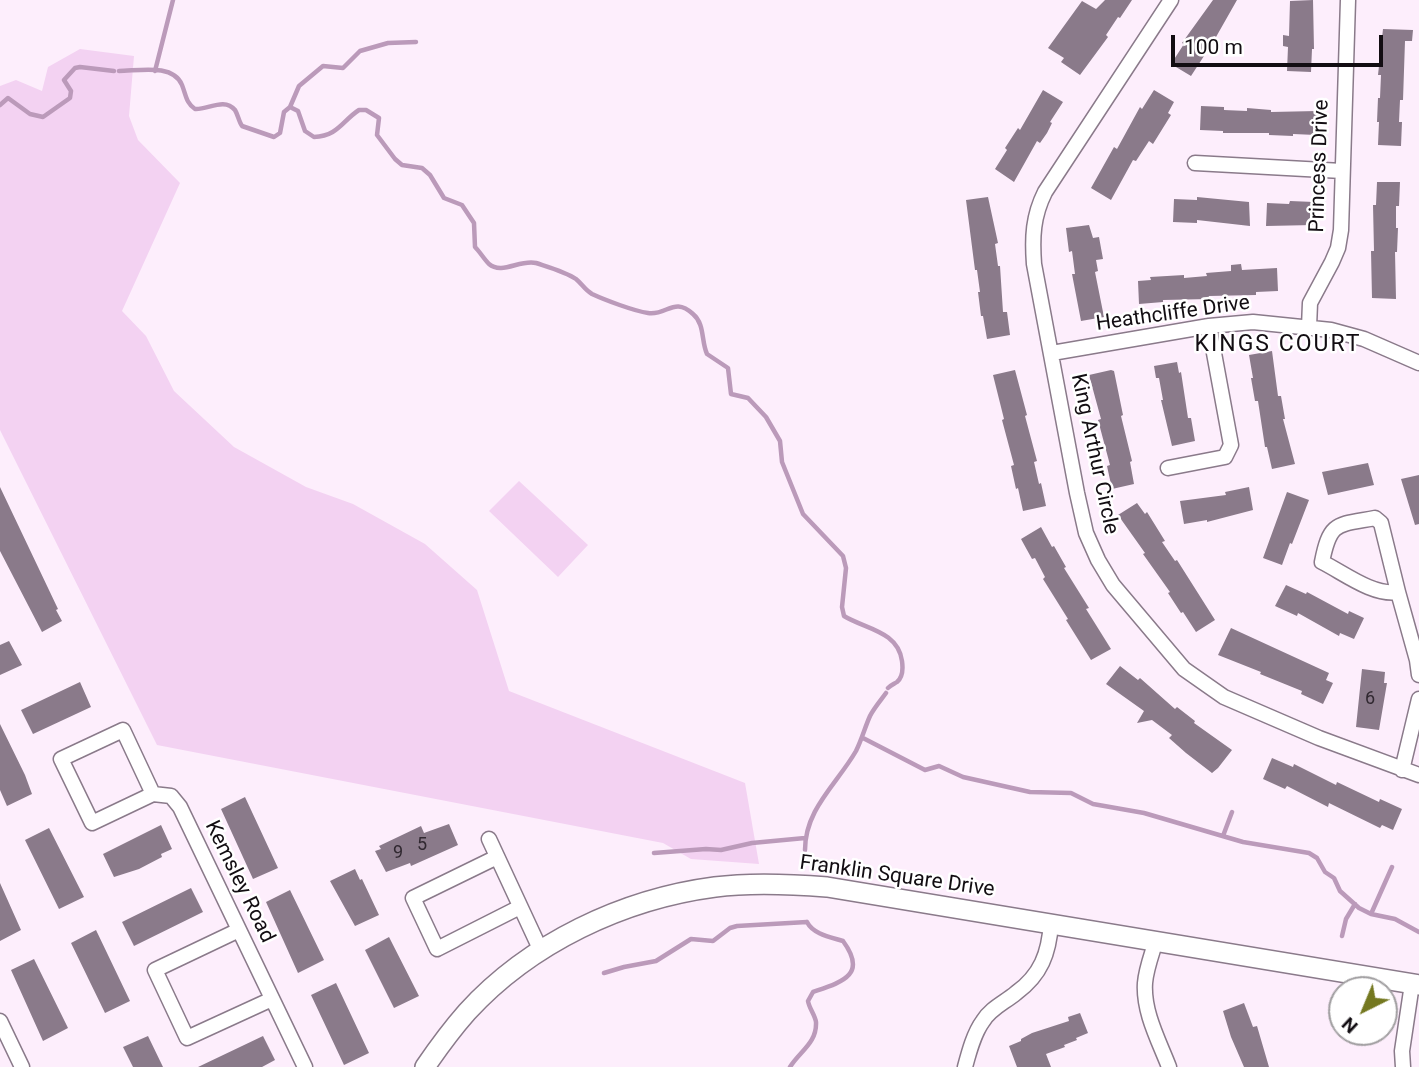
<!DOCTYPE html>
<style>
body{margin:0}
#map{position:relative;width:1419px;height:1067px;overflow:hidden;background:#fdeefc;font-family:Roboto,sans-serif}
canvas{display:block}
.north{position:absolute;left:1328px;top:976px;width:70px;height:70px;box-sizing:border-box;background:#fff;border:2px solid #a09ea0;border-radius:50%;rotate:223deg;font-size:19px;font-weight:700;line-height:28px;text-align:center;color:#120d12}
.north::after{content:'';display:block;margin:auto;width:24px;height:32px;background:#747820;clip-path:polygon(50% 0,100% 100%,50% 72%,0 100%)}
.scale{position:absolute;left:1171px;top:35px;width:212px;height:32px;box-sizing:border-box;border:4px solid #120d12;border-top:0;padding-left:9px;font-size:21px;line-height:24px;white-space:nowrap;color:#120d12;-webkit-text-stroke:5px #fff;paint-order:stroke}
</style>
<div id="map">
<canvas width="1419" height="1067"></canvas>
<div class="north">N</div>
<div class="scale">100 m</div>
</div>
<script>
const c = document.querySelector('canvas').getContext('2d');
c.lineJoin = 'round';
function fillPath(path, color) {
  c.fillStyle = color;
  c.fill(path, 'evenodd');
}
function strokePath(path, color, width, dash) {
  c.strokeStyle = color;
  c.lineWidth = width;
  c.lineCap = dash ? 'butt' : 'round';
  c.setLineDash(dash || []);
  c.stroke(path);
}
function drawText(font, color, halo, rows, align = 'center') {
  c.font = font + ' Roboto,sans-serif';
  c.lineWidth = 5;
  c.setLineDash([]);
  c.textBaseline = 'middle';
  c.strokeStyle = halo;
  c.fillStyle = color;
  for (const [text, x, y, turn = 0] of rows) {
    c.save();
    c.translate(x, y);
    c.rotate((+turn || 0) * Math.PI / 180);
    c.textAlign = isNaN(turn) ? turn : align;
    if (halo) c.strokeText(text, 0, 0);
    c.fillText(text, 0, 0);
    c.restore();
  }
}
const green = new Path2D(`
 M80,49L134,56L129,116L138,140L180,183L122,311L146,336L174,391L234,447L306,487L353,504L425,544L477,590L509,691L745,783L759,864L691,859L663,843L157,745L0,430V86L16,80L42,91L48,67Z
 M519,481L588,545L558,577L489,511Z`);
const stream = new Path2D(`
 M119,71C138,71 173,63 182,85C186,95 186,103 195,109C208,110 224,97 235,110C238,115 239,122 242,126L274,137L280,133L284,112L290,107L299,86L323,66L343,68L360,51L388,43L416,42
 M155,71L173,0
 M0,105L8,98L30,114L43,117L70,98L71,91L64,80L75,68L80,67L114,71
 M290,107L298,111L305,131L314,137C338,136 342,121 359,110H366L379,118L377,135L395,159L402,165L422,168L430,175L444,198L462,205L474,223L475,247C480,252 484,259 489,264C502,275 520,259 536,263C548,267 566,272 576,279C582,284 585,290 592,294C605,300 634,311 648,313C667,316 674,296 693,314C705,324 701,341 707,354L728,368L731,394L748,398L766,417L780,441L782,462L803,514L843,556L846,568L842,607L844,616C865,629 898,631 902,661C903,668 903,677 897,682C894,684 891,685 888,688
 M863,738L925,770L939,766L963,777L1030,792L1071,793L1093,804L1144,813L1243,842L1309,853L1317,858L1325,872L1334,878L1340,891L1359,908L1371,914L1395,919L1419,932
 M1223,836L1232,812
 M805,850C805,809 837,784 856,751C862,739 865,727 870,716C874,708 881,700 886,693
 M654,853L706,849L721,850L752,843L805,838
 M1371,914L1392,867
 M1342,936L1346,919L1355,904
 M604,973L624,967L656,961L691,939L713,941L730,928L737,926L807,922
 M790,1067C800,1051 817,1043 816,1022C815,1015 809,1008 808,1001L813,992C842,982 868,975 843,941C830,937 813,934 807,922`);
const building = new Path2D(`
 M1105,0H1132L1120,18L1118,17L1106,35L1108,37L1080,75L1061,62L1064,58L1048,48L1082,1L1096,9Z
 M1213,0H1237L1216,37L1214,36L1201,55L1204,56L1191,76L1171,64L1184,44L1182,43Z
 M1313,0L1314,49H1312L1311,72L1287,71L1288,47L1283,46V35L1289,36L1290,1Z
 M1383,29L1413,30L1412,41H1405L1403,100H1400L1399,122H1402L1401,146L1378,145L1379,122H1377L1378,98H1380L1381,75H1378Z
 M1043,90L1063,102L1050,122L1052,123L1047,133L1040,143L1037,141L1014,182L995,169L1007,150L1005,148L1018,128L1020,130Z
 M1154,90L1174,102L1168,113L1171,115L1153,144L1149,141L1136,161L1133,160L1111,200L1091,188L1114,147L1117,149L1140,107L1142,109Z
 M1201,106L1224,107V110L1247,111V108L1271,110V112L1317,111L1316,135L1293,134V136L1269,135V133H1223V131L1200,130Z
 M1377,182H1400L1399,206H1396V228H1398L1397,252H1395L1396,299L1372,298L1371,251H1374L1373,205H1376Z
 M988,197L998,243L995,244L998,266H1000L1003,312H1007L1010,335L987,339L983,316H981L978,292H980L977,270H975L966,200Z
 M1197,197L1249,202L1250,226L1197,220V223L1173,222L1174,199L1197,200Z
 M1290,201L1314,202L1313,225L1266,226L1267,203L1289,204Z
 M1089,225L1093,238L1099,237L1103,259L1096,260L1098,271L1095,272L1104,317L1081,321L1072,274H1075L1072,251L1069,252L1066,228Z
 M1241,264L1242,270L1277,268L1278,291L1256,292V295L1209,296V299L1163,300V302L1139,304L1138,281L1151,280L1150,277L1184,275V278L1207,276L1206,273L1231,271V265Z
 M1272,351L1278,396H1281L1285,419H1283L1295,464L1272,469L1267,447H1265L1258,401H1255L1251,378H1253L1249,355Z
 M1177,362L1179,373L1181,372L1188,418H1191L1195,441L1172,446L1161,400H1163L1159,378H1156L1154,366Z
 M1015,370L1027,415L1025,416L1037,461L1034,462L1039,484L1041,483L1046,506L1023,511L1018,488L1016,489L1011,466L1014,465L1002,420L1004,419L993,375Z
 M1111,370L1114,371L1123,415L1121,416L1132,461L1130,462L1134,484L1112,489L1107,466L1110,465L1098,420L1101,419L1089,375Z
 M1368,463L1374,485L1328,495L1322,472Z
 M1419,475V524L1415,525L1401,479Z
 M0,487L58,609L56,610L62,621L42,632L0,551Z
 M1249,487L1253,510L1207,522V520L1184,524L1180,501L1226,495L1225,492Z
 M1287,492L1309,500L1292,544L1290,543L1282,565L1263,558Z
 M1137,503L1145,514L1147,512L1165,541L1162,542L1175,561L1177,560L1215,620L1196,632L1183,612L1181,613L1168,593L1170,592L1143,554L1145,553L1118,515Z
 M1041,527L1052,547L1054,546L1066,567L1064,568L1089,608L1086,609L1111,649L1091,660L1066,620L1068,619L1043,579L1045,577L1035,558L1032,559L1021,539Z
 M1286,585L1306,594L1307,592L1348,614L1349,611L1364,618L1354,639L1340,633L1339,636L1298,613L1297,616L1275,606Z
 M1231,628L1329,673L1326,680L1333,683L1323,704L1301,694L1302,691L1260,674L1261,672L1218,655Z
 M9,641L22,665L0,675V645Z
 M1120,666L1138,680L1140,678L1175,709L1177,707L1195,721L1194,723L1232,750L1218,768L1212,773L1186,753L1169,738L1172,735L1152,720L1137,723L1144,711L1106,684Z
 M1362,669L1385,672L1384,683H1387L1379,730L1356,727Z
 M80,682L91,707L33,734L21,710Z
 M0,724L25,775L32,794L7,806L0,790Z
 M1272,758L1293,767L1294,764L1336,785L1337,782L1379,802L1380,799L1402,809L1393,830L1382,825L1380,828L1329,803L1328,807L1287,786L1285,789L1263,779Z
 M245,797L278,868L253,879L221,809Z
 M449,824L458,845L411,866L410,863L386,872L375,851L381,849L379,846L421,826L424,833Z
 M161,825L172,849L161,854L162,857L139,869L114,877L103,854Z
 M49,828L84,897L59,909L25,840Z
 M355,869L360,880L362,879L379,915L355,926L330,881Z
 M0,883L21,930L0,941Z
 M191,888L203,912L134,946L122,922Z
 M290,890L324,960L298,973L266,902Z
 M96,930L130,1001L105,1013L71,943Z
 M389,937L419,996L394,1008L365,950Z
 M34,959L68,1028L43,1041L11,970Z
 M336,983L369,1053L344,1065L311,995Z
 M1244,1003L1253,1027L1257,1026L1269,1067H1244L1231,1037L1223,1011Z
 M1080,1013L1088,1033L1076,1038L1077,1040L1064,1045L1065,1047L1046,1054L1051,1067H1017L1009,1046L1021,1041V1039L1032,1033L1069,1021L1068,1017Z
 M148,1036L163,1067H133L123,1047Z
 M263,1036L275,1060L262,1067H198Z`);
const minor = new Path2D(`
 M1171,0L1045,192C1033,216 1032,237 1034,264L1077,493L1086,533L1098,560L1113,585L1184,669L1224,697L1319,738L1419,775
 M1195,163L1342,171
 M1309,327L1310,303L1332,262L1338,248L1341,230L1348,0
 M1052,353L1209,326L1253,322L1331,330L1364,339L1419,363
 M1168,468L1225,457L1231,445L1209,326
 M1375,518L1381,523L1398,592C1373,596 1344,573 1322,562C1330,521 1337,525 1375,518Z
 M1398,592L1417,660L1419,675
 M1402,770L1419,699
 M153,794L92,823L61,759L123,730L153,794L171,796L180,807L305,1067
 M489,839L541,951
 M497,857L413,898L437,949L520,907
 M239,930L155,970L187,1038L272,999
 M1156,940C1152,954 1146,969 1145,983C1143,1012 1159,1041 1169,1067
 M0,1021L22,1067
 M965,1067C969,1052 974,1033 983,1021C991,1008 1004,1003 1016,993C1041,975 1049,953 1051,923
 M1403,1067L1402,1051L1412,984`);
const tertiary = new Path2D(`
 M425,1067C438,1048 452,1029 467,1012C530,943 623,899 715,887C752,882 790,884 827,887L1419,985`);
const numberNames = [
 ["6",1370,699],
 ["5",422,845],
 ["9",398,853]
];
const streetNames = [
 ["Princess Drive",1320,166,-88],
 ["Heathcliffe Drive",1173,314,-8],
 ["King Arthur Circle",1094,454,78],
 ["Franklin Square Drive",897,877,8],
 ["Kemsley Road",239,882,64]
];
const neighbourhoodNames = [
 ["KINGS COURT",1278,345]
];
fillPath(green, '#f3d2f2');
strokePath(stream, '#bb9aba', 4.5);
fillPath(building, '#8a7a8a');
strokePath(minor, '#8a7a8a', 17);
strokePath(tertiary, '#8a7a8a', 22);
strokePath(minor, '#fff', 14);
strokePath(tertiary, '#fff', 19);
drawText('18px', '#302830', null, numberNames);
drawText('21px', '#120d12', '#fff', streetNames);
c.letterSpacing = '2px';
drawText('23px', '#120d12', '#fff', neighbourhoodNames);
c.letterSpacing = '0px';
</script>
